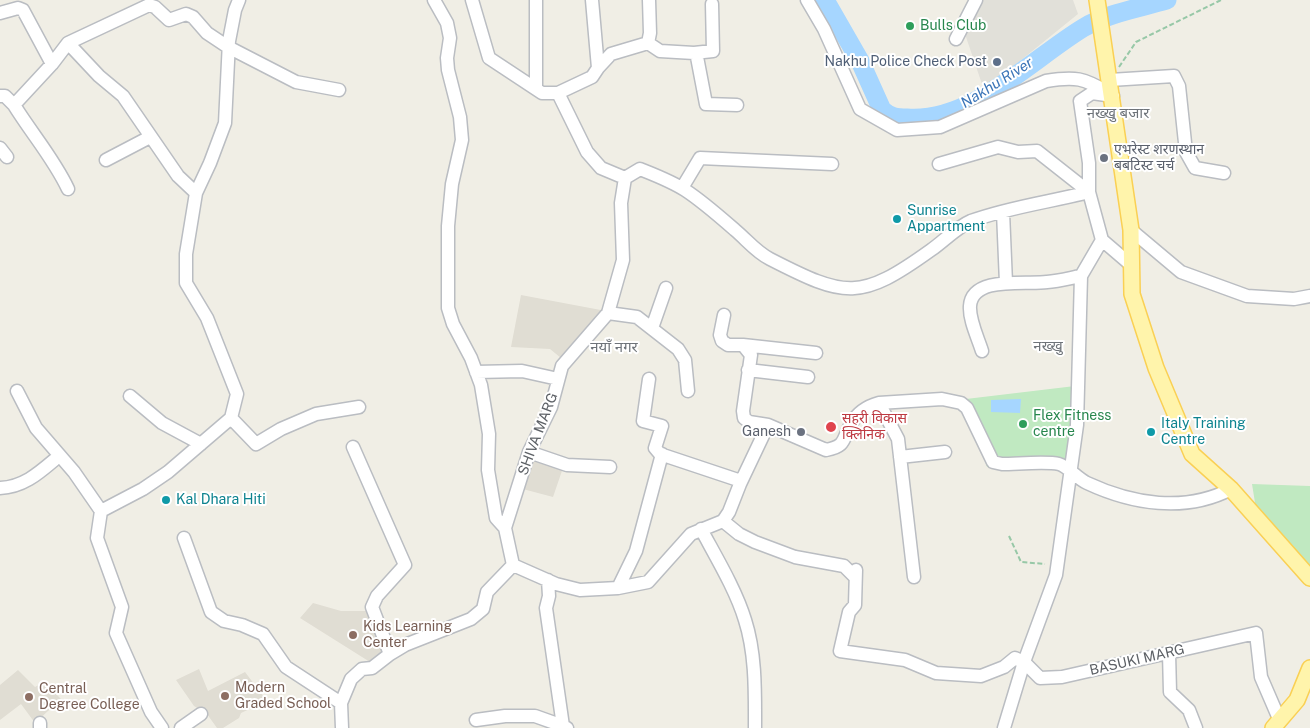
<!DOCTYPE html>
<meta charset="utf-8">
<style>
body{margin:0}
canvas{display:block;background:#f0eee5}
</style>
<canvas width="1310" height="728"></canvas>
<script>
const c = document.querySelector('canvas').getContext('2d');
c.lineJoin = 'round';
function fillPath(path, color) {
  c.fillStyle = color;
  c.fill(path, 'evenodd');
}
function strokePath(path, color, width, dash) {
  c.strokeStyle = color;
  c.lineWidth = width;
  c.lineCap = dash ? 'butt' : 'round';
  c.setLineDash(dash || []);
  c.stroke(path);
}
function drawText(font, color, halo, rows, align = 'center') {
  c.font = font + ' "Public Sans","Noto Sans Devanagari",sans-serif';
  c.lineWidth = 4;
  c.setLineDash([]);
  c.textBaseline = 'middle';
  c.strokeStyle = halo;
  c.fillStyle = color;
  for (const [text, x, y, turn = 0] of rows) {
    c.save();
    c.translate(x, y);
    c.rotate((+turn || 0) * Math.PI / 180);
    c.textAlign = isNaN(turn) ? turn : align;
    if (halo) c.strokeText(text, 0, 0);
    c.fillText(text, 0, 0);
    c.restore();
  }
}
const industrial = new Path2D(`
 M983,0H1073L1078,14L984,90L965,34Z`);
const education = new Path2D(`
 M521,295L606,311L561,358L550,349L511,347Z
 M530,453L564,465L553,497L519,488Z
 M313,603L341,611H369L385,652L370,662L300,618Z
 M199,669L208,691L245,672L267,701L241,713L239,718L223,728H217L207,714L194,706L176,680Z
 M18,670L35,687L44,682L61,699L35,723L21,704L0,720V685Z`);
const green = new Path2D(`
 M1075,386L1070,466L987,467L966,399Z
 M1252,484L1310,486V567L1287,554L1256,509Z`);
const water = new Path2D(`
 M1021,399L1020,413L991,412V400Z`);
const river = new Path2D(`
 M825,0L860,61L882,110C890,117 896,118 907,118C971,123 1032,59 1083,28C1108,13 1140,8 1167,0`);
const path = new Path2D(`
 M1119,67L1136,42L1221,0
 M1009,536L1021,562L1045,564`);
const minor = new Path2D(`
 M472,0L489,58L542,93H558L587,152L601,168L625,178L640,169C655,175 671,181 685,190C702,201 719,216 735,230C747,240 756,252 770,259C846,298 860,301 931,250C944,241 957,227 971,221C1009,207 1050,202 1089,192
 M536,0V89
 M807,0L824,29L860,109L897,130L940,127L1046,81C1075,76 1084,78 1109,93
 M0,13L18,8L23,10L52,64
 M956,39L976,0
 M68,43L99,76L123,96L178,176L196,193
 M648,43L650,33L649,0
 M694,53L713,51L712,4
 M598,68L611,54L648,43L660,51L694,53L697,57L706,104L737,105
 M1110,80L1174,76L1179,86L1186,152L1195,168L1224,173
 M558,93L592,77L598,68L592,0
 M0,96H5L14,105L52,64L68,43L149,5L155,7L169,20L186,14L193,17L207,33L228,47L296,82L339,90
 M14,105C32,134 54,159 68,189
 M0,148L7,157
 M106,160L150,137
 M939,164L998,147L1018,152L1037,151L1089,192
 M682,188L700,158L832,164
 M1003,212L1006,283
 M1131,230L1181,272L1247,296L1294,299L1310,296
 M1102,240L1130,264
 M608,313L637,317L678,349L685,360L688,391
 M724,315L720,335L722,341L728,345H743L751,355L743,411L744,418L749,422L768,425L826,450C847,446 842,439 851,424C857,413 868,406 879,403L942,399L961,403L967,408L993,462L1002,464C1017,464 1046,461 1059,464C1067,466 1078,479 1087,483C1132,504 1185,513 1231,489
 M652,328L666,288
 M743,345L816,353
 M982,351C978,338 969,320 970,306C972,275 1027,285 1047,282C1059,281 1070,278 1081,276
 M748,370L808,377
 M476,372L522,371L558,379
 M649,379L643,421L662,426L655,448L660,454L741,481
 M17,391L36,428L74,472L101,511
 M130,396L162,423L201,444
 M879,403L898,439L914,577
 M231,418L256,444L281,429L316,414L359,407
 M353,447L405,565L377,596L372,607L390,654
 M529,452L567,465L610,467
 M900,457L945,452
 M0,488C25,487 41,471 59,456
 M723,521L739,534L755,542L795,557L844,566L854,576
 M505,528L529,452L551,407L562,366L608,313L623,260L621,203L625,178
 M701,529C716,557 736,590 745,620C756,654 755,693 755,728
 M184,538L211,612L224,621L242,625L263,634L286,667L341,703
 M513,565L556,584L580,590L618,588L648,582L691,534L723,521L729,512L740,484L768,425
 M856,570L855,605L849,612L840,651L905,660L936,673L981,676L1004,667L1015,658L1024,662L1040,678L1062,677L1256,633L1261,677L1280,721
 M548,580L549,596L546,608L563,726L567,728
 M618,588L636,551L662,454
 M1169,653L1170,692L1189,710L1196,728
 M476,720L505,716H535L563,726
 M40,728V723
 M162,728L151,712L116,633L122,607L97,538L101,511L143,489L168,472L231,418L237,394L207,318L186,283V254L196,193L210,163L225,123L229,41L235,10L239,0
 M181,728L201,714
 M342,728L341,703L351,679L362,669L372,668L390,654L405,645L471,619L483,609L487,592L513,565L505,528L496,518L488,470L489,434L481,385L471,358L453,324L448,308V226L452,184L462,140L460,117L448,70L447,58L450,38L447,23L434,0
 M1004,728L1024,662L1056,575L1077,425L1081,276L1102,240L1089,192V163L1080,101L1092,93L1113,96`);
const major = new Path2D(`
 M1097,0L1131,230L1132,294L1156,368L1192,454L1231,489L1310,578
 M1273,728L1297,700L1310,668`);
const markers = [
 [910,26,5,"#2e9e5b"],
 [997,62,5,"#5c6f8a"],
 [1104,158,5,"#6b7280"],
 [897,219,5,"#0f9aa8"],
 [1023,424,5,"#2e9e5b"],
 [831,427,6,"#e0444e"],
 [801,432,5,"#6b7280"],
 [1151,432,5,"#0f9aa8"],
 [166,500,5,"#0f9aa8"],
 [353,635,5,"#8d6e63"],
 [225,696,5,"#8d6e63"],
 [29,697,5,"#8d6e63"]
];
const leisureNames = [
 ["Bulls Club",920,26],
 ["Flex Fitness",1033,416],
 ["centre",1033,432]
];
const serviceNames = [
 ["Nakhu Police Check Post",987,62]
];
const worshipNames = [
 ["एभरेस्ट शरणस्थान",1114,150],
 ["बबटिस्ट चर्च",1114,166],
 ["Ganesh",791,432,"right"]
];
const cultureNames = [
 ["Sunrise",907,211],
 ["Appartment",907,227],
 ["Italy Training",1161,424],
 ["Centre",1161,440],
 ["Kal Dhara Hiti",176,500]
];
const healthNames = [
 ["सहरी विकास",842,419],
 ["क्लिनिक",842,435]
];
const streetNames = [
 ["SHIVA MARG",538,434,-69],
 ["BASUKI MARG",1137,660,-13]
];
const educationNames = [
 ["Kids Learning",363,627],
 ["Center",363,643],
 ["Modern",235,688],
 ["Graded School",235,704],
 ["Central",39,689],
 ["Degree College",39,705]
];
const waterNames = [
 ["Nakhu River",997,83,-32]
];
const neighbourhoodNames = [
 ["नख्खु बजार",1118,113],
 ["नख्खु",1048,346],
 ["नयाँ नगर",614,347]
];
fillPath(industrial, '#e1e0d9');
fillPath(education, '#e0ddd3');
fillPath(green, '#c0e9c1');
fillPath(water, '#a6d6ff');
strokePath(river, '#a6d6ff', 19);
strokePath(minor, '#babdc2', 15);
strokePath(major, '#fad054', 18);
strokePath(path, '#97c8a7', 2, [5, 2.5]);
strokePath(minor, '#fff', 12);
strokePath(major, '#fff4ab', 15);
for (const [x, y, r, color] of markers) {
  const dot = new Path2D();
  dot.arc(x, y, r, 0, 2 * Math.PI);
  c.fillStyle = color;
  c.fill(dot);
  strokePath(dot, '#fff', 2);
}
drawText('14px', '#27864d', '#fff', leisureNames, 'left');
drawText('14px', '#4e5e75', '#fff', serviceNames, 'right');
drawText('14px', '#5b616d', '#fff', worshipNames, 'left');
drawText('14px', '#0d838f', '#fff', cultureNames, 'left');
drawText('14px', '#be3a42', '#fff', healthNames, 'left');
drawText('14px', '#5d6166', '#fff', streetNames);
drawText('14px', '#785e54', '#fff', educationNames, 'left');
drawText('italic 15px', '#3b75b8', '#fff', waterNames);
drawText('15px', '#6e7379', '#fff', neighbourhoodNames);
</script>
